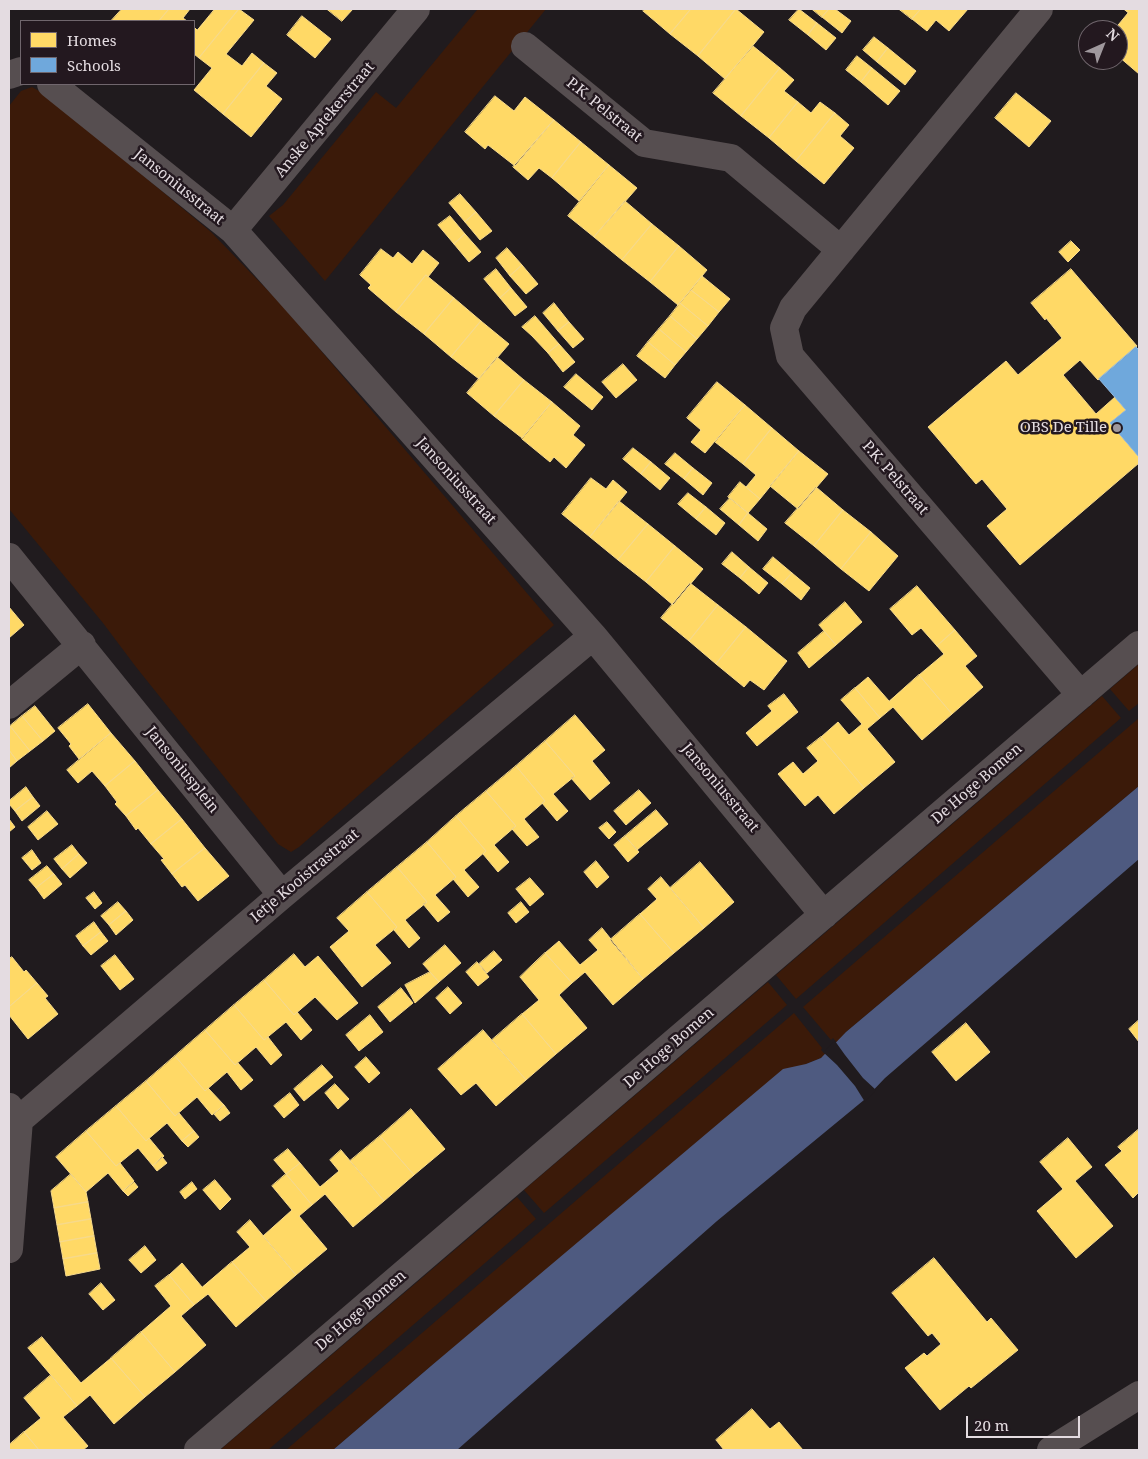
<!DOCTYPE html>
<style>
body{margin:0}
#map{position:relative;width:1148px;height:1459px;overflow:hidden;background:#201b1e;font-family:"Noto Serif",serif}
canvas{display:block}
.frame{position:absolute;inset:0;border:10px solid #e4dce1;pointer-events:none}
.legend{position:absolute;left:20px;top:20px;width:175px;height:65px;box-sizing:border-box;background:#23181f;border:1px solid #70666d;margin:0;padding:6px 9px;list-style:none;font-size:15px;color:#e4dce1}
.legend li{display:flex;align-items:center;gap:10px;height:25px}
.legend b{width:25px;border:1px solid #70666d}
.north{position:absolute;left:1078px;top:20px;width:50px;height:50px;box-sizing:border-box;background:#23181f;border:1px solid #70666d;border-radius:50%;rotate:44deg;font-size:14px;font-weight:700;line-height:20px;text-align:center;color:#e4dce1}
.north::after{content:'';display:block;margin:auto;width:18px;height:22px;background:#9f989d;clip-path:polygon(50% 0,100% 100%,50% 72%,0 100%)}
.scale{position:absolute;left:966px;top:1416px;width:114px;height:22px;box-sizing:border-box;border:2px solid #e4dce1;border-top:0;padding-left:6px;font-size:15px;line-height:18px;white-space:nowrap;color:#e4dce1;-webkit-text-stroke:4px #23181f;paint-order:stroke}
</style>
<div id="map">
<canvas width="1148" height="1459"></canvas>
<div class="frame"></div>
<ul class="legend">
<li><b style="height:14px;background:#ffd966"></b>Homes</li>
<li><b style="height:14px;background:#6fa8dc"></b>Schools</li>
</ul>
<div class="north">N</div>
<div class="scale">20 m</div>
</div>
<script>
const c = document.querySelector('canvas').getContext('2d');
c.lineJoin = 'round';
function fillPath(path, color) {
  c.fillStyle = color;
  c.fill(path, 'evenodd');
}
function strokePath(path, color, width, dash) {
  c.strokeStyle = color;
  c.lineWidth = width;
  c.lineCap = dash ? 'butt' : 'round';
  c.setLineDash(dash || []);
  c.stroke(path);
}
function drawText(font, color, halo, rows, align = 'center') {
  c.font = font + ' "Noto Serif",serif';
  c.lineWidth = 5;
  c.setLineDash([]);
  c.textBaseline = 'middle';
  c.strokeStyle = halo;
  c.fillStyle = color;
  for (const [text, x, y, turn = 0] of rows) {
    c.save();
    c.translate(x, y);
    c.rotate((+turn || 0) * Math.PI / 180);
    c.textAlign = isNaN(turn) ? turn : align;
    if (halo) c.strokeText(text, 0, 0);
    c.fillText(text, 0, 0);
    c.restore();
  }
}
const green = new Path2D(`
 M476,9H546L325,281L269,216L283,205L376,92L396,108L477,10Z
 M32,87L46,95L211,232L282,305L554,625L299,847L291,852L278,844L136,667L103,623L9,509V106L21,91Z
 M1139,664V703L1129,711L1110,689Z
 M1102,696L1121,718L796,999L776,975Z
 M1139,718V786L846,1032L837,1043L833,1038L831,1040L803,1007Z
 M768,982L787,1005L544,1213L524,1190Z
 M794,1013L822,1048L821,1050L825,1054L821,1058L806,1064L431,1366L333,1450H286Z
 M517,1197L536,1219L268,1450H220Z`);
const water = new Path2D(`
 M1139,786V859L885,1078L864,1100L717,1221L457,1450H333L431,1366L783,1069L806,1064L821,1058L846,1032Z`);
const pier = new Path2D(`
 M835,1041L845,1055L863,1078L876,1090L865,1102L855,1086L837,1065L823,1052Z`);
const homes = new Path2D(`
 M122,9H169L159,21H111Z
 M169,9H190L183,18L187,21H159Z
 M215,9H239L199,58L194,54V27L197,30Z
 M239,9L254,20L226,54L242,66L252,53L264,63L223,114L194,90L212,68L199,58Z
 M327,9H353L342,21Z
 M645,9H691L670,34L643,11Z
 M691,9H736L698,56L670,34Z
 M736,9L764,32L725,79L698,56Z
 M799,9L817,23L808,35L789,20Z
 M812,9H829L822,17Z
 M829,9H835L851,21L842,33L822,17Z
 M899,9H921L912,19Z
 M921,9H968L949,31L936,20L927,31L912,19Z
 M1124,9H1139V74L1118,56V30H1114L1128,13Z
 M302,16L331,39L315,58L287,35Z
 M817,23L836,38L826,50L808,35Z
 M874,37L888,48L877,62L863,50Z
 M753,46L780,68L741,116L713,93Z
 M888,48L916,71L905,85L877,62Z
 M857,56L872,68L861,82L846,70Z
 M264,63L277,73L266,86L282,99L251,137L223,114Z
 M780,68L794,80L784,91L798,102L769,138L741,116Z
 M872,68L900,91L888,105L861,82Z
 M1016,93L1051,121L1029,147L995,118Z
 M495,96L514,111L525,97L554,120L515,166L488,145L485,149L465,132Z
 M798,102L811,113L820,102L835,113L796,161L769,138Z
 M835,113L849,125L840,136L854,148L824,184L796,161Z
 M554,120L581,142L552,178L539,168L528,180L513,167Z
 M581,142L609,165L579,201L552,178Z
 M609,165L637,188L594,237L568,216Z
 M460,194L476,212L465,222L449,203Z
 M625,201L652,224L622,260L594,237Z
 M476,212L492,231L480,240L465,222Z
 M450,216L465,234L454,244L438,225Z
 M652,224L679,246L650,282L622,260Z
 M465,234L481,252L469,262L454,244Z
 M1071,241L1080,250L1068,262L1059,252Z
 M679,246L707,270L678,305L650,282Z
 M507,248L522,265L510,276L496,258Z
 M381,249L393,258L398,252L412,264L423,250L439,263L428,277L426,275L396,312L368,288L371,285L360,275Z
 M522,265L538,284L526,294L510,276Z
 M496,269L511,288L500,298L484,279Z
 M1071,269L1137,346L1098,380L1080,360L1063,375L1096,414L1115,397L1126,410L1110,423L1139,457V463L1020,565L987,526L1007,509L982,479L976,484L928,427L1006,361L1018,375L1062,338L1046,318L1045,320L1031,303Z
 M426,275L454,298L424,334L396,312Z
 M702,276L730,299L719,312L691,290Z
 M511,288L527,307L515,316L500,298Z
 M691,290L719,312L708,326L680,303Z
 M454,298L481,321L451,357L424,334Z
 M554,303L569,322L558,331L543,313Z
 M680,303L708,326L697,339L670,316Z
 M535,316L559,344L548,353L532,336L522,327Z
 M670,316L697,339L686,352L659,329Z
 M481,321L509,344L479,379L451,357Z
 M569,322L584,339L573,348L558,331Z
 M659,329L686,352L675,365L648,342Z
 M648,342L675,365L665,378L637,356Z
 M559,344L575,362L563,372L548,353Z
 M497,357L524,380L494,416L467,393Z
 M623,364L637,380L616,398L602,382Z
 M576,374L603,397L592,410L564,387Z
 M524,380L552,402L522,438L494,416Z
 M717,382L745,405L705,453L691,442L701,430L687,418Z
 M552,402L580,426L573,435L585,445L566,468L554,457L550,462L522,439Z
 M745,405L772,428L743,464L715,442Z
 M772,428L799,451L760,499L746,487L756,475L743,464Z
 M633,448L651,462L641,474L623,459Z
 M799,451L828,474L798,509L770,486Z
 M675,453L693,468L684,479L665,464Z
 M651,462L670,478L660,490L641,474Z
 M693,468L712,483L703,495L684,479Z
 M591,478L606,489L613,480L627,492L590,537L562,514Z
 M740,482L760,499L748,513L728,497Z
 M816,487L843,510L814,546L785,523Z
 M688,493L706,507L696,519L678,504Z
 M730,498L748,513L739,525L720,509Z
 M619,501L648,524L618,560L590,537Z
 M706,507L725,523L716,535L696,519Z
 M843,510L871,532L841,569L814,546Z
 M748,513L767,529L758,541L739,525Z
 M648,524L675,546L646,582L618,560Z
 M871,532L898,556L869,591L841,569Z
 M675,546L703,569L673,605L646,582Z
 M732,552L749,567L740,578L722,564Z
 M773,557L792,573L782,584L763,569Z
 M749,567L768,583L759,594L740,578Z
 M792,573L810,588L801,600L782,584Z
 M690,583L718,605L689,641L661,618Z
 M917,586L955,630L937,646L921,628L912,635L890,609Z
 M845,602L862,622L836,645L819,625Z
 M718,605L746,627L716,664L689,641Z
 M9,607L24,625L9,638Z
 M746,627L787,661L764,690L750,680L744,687L716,664Z
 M955,630L977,656L965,666L983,687L952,714L919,675L944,654L937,646Z
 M824,631L836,645L809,668L798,653Z
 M919,675L952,714L922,740L893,707L880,718L855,688L868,677L889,701Z
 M855,688L880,718L867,729L895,762L864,788L821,737L838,722L849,735L862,724L841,700Z
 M784,694L798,712L757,746L746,733L772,711L768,706Z
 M88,704L111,733L79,759L69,746L71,744L58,728Z
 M35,706L55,731L43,741L22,716Z
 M575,715L605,750L592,761L610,783L590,800L571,778L575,776L545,741Z
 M22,716L43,741L30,751L10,726Z
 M10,726L30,751L17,761L9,750Z
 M111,733L135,761L105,786L92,771L78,783L67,770Z
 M821,737L864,788L834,814L818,795L805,806L778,774L793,762L803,774L818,761L807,748Z
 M545,741L575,776L553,794L568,811L557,821L542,803L545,801L516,766Z
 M9,750L17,761L9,768Z
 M135,761L158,790L126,816L115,804L117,802L105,786Z
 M516,766L545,801L524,819L539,837L527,846L512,829L516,826L486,791Z
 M26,787L33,797L15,811L9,804V801Z
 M158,790L182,819L151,844L138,828L136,830L126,816Z
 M639,790L651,803L626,825L614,811Z
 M486,791L516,826L494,845L509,862L498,872L483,854L486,851L456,816Z
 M33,797L40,806L22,821L15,811Z
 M656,810L668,824L637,850L625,836Z
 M47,811L58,824L38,840L28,827Z
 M456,816L486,851L464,870L479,887L468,897L453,879L456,877L427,842Z
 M9,819L15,827L9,832Z
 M182,819L205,848L172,874L161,860L164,859L151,844Z
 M607,822L616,832L609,839L599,828Z
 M625,836L639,852L628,862L614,845Z
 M427,842L456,877L435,895L450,912L438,922L423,904L427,902L397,867Z
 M72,845L79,854L62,869L54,859Z
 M205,848L229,876L198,901L185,885L182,887L172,874Z
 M32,850L41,863L32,870L22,858Z
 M79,854L87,863L70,878L62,869Z
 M596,861L609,877L597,888L584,872Z
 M700,862L734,902L704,928L670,888Z
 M47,866L54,874L36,888L29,880Z
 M397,867L427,902L405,920L420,938L409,948L394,930L397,927L367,892Z
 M54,874L62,884L44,899L36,888Z
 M661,877L704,928L674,953L640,914L657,899L648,889Z
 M530,878L544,894L530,906L516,889Z
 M94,892L102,903L95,909L86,898Z
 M367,892L397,927L375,945L391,963L362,987L330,947L349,931L337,918Z
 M118,902L126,911L109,925L101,916Z
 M521,902L529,912L516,923L508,913Z
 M126,911L133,920L116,935L109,925Z
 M640,914L674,953L643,979L610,940Z
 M94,922L101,932L83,946L76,936Z
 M602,928L643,979L613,1005L585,972L572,983L545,953L559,941L580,965L598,950L589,940Z
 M101,932L108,941L91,955L83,946Z
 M445,945L461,963L439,982L423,964Z
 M494,951L502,960L487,973L479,964Z
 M545,953L572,983L559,995L587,1028L556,1054L522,1014L539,1000L520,977Z
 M294,954L305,967L318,956L358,1003L337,1020L315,997L294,1015L264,980Z
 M115,955L134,979L120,990L101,966Z
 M12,957L24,972L26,970L37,983L9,1007V959Z
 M477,962L489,977L478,986L466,972Z
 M430,972L439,982L415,1003L405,985Z
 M264,980L294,1015L297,1012L312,1030L301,1040L286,1022L264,1040L234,1005Z
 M37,983L48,996L45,998L58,1014L28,1039L9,1015V1007Z
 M448,987L462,1003L450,1014L436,998Z
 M401,988L413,1003L390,1022L378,1007Z
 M234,1005L264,1040L268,1037L282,1055L271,1065L256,1047L235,1065L205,1030Z
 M522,1014L556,1054L526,1080L492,1040Z
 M370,1015L383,1032L359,1051L346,1035Z
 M1139,1020V1042L1129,1029Z
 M966,1023L990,1052L956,1081L932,1052Z
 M205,1030L235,1065L238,1063L253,1080L241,1090L227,1072L205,1091L175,1056Z
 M483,1030L526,1080L496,1106L476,1083L461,1095L438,1069Z
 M175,1056L205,1091L208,1088L224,1105L212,1115L197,1097L175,1116L146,1081Z
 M366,1057L380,1073L369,1083L355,1067Z
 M322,1065L333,1077L304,1101L294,1089Z
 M146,1081L175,1116L179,1113L194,1131L182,1141L167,1123L146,1141L116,1106Z
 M335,1084L349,1099L338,1109L325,1093Z
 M290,1093L299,1105L284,1118L274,1106Z
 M224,1105L230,1113L220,1121L214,1114Z
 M116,1106L146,1141L149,1138L164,1156L153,1166L138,1148L116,1166L86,1131Z
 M411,1109L445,1149L414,1175L380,1136Z
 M1139,1129V1192L1133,1198L1105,1165L1122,1151L1118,1147Z
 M86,1131L116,1166L120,1163L134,1181L123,1191L108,1173L86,1192L56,1157Z
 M194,1131L199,1137L188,1147L182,1141Z
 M380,1136L414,1175L384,1201L350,1161Z
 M1068,1138L1092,1167L1075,1181L1113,1226L1076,1258L1037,1211L1063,1189L1040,1162Z
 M288,1149L300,1163L286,1174L274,1160Z
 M341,1150L384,1201L353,1227L325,1194L312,1205L286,1174L300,1163L320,1187L339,1171L330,1160Z
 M162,1157L167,1163L157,1171L153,1166Z
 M71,1174L86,1192L88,1202L54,1208L51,1191Z
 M286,1174L312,1205L299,1216L327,1249L296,1275L263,1236L292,1210L272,1186Z
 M215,1180L231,1199L220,1210L203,1190Z
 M134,1182L138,1187L128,1196L123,1191Z
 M192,1182L197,1189L185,1199L180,1192Z
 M88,1202L91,1219L57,1225L54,1208Z
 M91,1219L94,1236L60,1242L57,1225Z
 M250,1220L296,1275L266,1301L232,1262L250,1247L237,1232Z
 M94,1236L97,1253L63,1259L60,1242Z
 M145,1246L156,1260L141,1273L129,1260Z
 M97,1253L100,1269L66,1276L63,1259Z
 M934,1258L987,1322L991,1318L1018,1350L971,1388L969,1386L940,1410L905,1368L924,1353L927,1356L941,1344L932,1333L928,1336L892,1293Z
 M232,1262L266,1301L236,1327L208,1294L194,1305L169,1275L182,1263L202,1287Z
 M169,1275L194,1305L181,1316L206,1345L175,1372L141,1332L171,1306L155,1286Z
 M101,1283L115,1300L103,1310L89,1294Z
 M141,1332L175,1372L145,1397L111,1358Z
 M42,1337L81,1383L111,1358L145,1397L114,1424L90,1395L77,1406L28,1348Z
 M51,1375L77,1406L63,1417L88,1446L83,1450H39L24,1432L41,1418L24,1398Z
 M752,1409L770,1429L779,1422L803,1450H724L716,1440Z
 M24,1432L39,1450H9V1445Z`);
const schools = new Path2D(`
 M1136,347L1139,350V457L1110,423L1126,410L1099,379Z`);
const minor = new Path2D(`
 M1039,9L793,308L784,328L790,356L1081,695
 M525,46L644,143L731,158L841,250
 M9,75L21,71
 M51,84L233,230L593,636L824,915
 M233,230L416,9
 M9,557L282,895
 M9,705L82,645
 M9,1107L19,1120L9,1249
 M19,1120L282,895L593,636
 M198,1450L1139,645
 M1051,1450L1139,1395`);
const markers = [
 [1117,428,5,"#9f989d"]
];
const streetNames = [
 ["P.K. Pelstraat",604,110,39],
 ["Anske Aptekerstraat",325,120,-50],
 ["Jansoniusstraat",179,187,39],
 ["P.K. Pelstraat",895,478,49],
 ["Jansoniusstraat",456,481,48],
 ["Jansoniusplein",182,770,51],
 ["De Hoge Bomen",977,784,-41],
 ["Jansoniusstraat",720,788,50],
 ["Ietje Kooistrastraat",305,876,-40],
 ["De Hoge Bomen",669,1048,-41],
 ["De Hoge Bomen",361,1311,-41]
];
const poiNames = [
 ["OBS De Tille",1107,428]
];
fillPath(green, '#3b1a09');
fillPath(water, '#4e5a80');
fillPath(pier, '#201b1e');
fillPath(homes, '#ffd966');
strokePath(homes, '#f7da8b', 1);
fillPath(schools, '#6fa8dc');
strokePath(schools, '#92b8de', 1);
strokePath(minor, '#564e50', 28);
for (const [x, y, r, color] of markers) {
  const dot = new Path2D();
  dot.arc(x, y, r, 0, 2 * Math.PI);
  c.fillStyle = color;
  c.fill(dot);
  strokePath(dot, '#23181f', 2);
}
drawText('15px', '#e4dce1', '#23181f', streetNames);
drawText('15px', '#e4dce1', '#23181f', poiNames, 'right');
</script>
